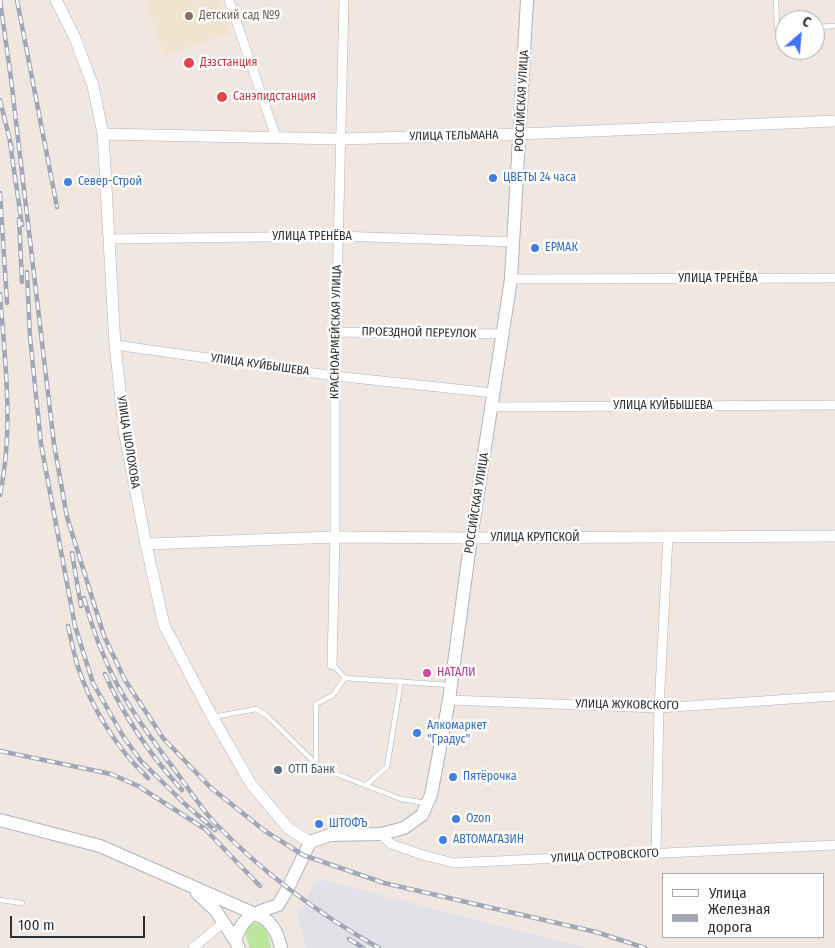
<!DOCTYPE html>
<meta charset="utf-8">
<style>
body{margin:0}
#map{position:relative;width:835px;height:948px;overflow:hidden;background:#efe7e0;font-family:"Fira Sans Condensed",sans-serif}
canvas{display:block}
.legend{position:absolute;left:662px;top:873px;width:162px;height:65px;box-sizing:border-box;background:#fff;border:1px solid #ababab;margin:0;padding:6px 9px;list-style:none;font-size:15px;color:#2e2e2e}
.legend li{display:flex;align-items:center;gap:10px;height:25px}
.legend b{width:25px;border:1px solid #ababab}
.north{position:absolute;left:775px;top:10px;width:50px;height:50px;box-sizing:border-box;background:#fff;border:1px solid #ababab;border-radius:50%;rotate:27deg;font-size:14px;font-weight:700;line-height:20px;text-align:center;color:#2e2e2e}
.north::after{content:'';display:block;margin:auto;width:18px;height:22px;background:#4073fd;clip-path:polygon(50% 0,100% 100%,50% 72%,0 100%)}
.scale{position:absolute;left:10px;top:916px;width:135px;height:22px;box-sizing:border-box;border:2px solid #2e2e2e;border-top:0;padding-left:6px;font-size:15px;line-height:18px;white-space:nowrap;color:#2e2e2e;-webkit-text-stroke:4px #fff;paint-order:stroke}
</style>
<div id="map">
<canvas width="835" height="948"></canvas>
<ul class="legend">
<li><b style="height:6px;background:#fff"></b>Улица</li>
<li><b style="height:6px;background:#a2a7b8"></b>Железная дорога</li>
</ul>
<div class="north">С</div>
<div class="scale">100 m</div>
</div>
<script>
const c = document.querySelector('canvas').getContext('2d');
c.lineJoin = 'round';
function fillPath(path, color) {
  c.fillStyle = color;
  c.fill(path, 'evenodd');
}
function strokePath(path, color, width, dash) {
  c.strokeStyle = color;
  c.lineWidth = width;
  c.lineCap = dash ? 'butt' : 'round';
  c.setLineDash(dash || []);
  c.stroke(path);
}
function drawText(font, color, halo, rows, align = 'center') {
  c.font = font + ' "Fira Sans Condensed",sans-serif';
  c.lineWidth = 5;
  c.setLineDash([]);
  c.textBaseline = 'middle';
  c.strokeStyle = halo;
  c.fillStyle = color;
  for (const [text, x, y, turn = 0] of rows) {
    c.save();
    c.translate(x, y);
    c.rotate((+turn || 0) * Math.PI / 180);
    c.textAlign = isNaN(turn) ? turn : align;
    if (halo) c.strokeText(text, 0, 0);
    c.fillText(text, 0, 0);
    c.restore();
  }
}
const industrial = new Path2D(`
 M318,879L587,948H306L297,915Z`);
const education = new Path2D(`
 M145,0H221L232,33L164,56Z`);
const green = new Path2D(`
 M250,924C267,921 268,935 271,948H250L245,933Z`);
const service = new Path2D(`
 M776,0L777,28H785
 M815,27L835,26
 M333,665L345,678L449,685
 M214,717L256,709L267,716L316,764L334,773L401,799L426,803
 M316,764V704L333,695L345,678
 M366,785L387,767L401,681
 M0,900L22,903`);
const minor = new Path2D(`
 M229,0L276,137
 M109,239L338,236L514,242
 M511,279L835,278
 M336,332L503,334
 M115,345L335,376L494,393
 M491,407L835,405
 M332,665L335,537V376L344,0
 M449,700L659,708L835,696
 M381,834L391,844L423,855L454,863L835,845
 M656,853L659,708L668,537
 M193,948L224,922`);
const tertiary = new Path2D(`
 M56,0L75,38L93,86L103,134L115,345L125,436L146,544L164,625L213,718L251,784L289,829L310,842
 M103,134L341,139L520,134L835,121
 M146,544L335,537L471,538L835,536`);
const secondary = new Path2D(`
 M0,820L100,846L264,918C274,926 278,935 281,948
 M197,893L216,911L235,940
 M278,905L288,888L310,842L330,835L381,834L404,828L422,815L431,795L449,700L471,538L511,279L527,0
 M239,948L235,940C244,914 254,914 278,905`);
const rail = new Path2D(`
 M0,0L11,79L54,444L67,517L104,636L125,680L163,738L210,787L265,831L303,855L384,883L596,932L645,948
 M17,0L57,207
 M0,100L12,149
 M10,143L22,225
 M0,193L7,303
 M19,219L22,282
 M27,272L30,337L41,444L75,626L93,683L123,736L141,761L186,805L215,830
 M0,294C5,361 14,428 0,495
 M72,553L81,606
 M84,598C92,628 103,658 118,686C136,719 160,750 182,780C193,795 204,812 217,825C264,874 321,915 379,948
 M68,626C71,639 74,654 78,667C91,707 117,749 148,778
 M105,674C124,717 151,756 182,790
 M0,751L111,774L138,786L205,829
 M204,828L260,886
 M349,939L363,948`);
const markers = [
 [189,16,5,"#8d6e63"],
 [189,63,6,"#e0444e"],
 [222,97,6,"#e0444e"],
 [493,178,5,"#3f7fe0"],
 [68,182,5,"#3f7fe0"],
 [535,248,5,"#3f7fe0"],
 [427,673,5,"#d1479c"],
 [417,733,5,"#3f7fe0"],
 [278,770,5,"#5c6f8a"],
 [453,777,5,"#3f7fe0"],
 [456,819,5,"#3f7fe0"],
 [319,824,5,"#3f7fe0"],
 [443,840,5,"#3f7fe0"]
];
const educationNames = [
 ["Детский сад №9",199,16]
];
const healthNames = [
 ["Дэзстанция",200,63],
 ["Санэпидстанция",233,97]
];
const streetNames = [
 ["РОССИЙСКАЯ УЛИЦА",522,101,-87],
 ["УЛИЦА ТЕЛЬМАНА",454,136,-1],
 ["УЛИЦА ТРЕНЁВА",312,237],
 ["УЛИЦА ТРЕНЁВА",718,279],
 ["КРАСНОАРМЕЙСКАЯ УЛИЦА",336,332,-89],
 ["ПРОЕЗДНОЙ ПЕРЕУЛОК",419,333,1],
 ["УЛИЦА КУЙБЫШЕВА",260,365,8],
 ["УЛИЦА КУЙБЫШЕВА",663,406],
 ["УЛИЦА ШОЛОХОВА",128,442,81],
 ["РОССИЙСКАЯ УЛИЦА",477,503,-81],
 ["УЛИЦА КРУПСКОЙ",535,538],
 ["УЛИЦА ЖУКОВСКОГО",627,705,1],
 ["УЛИЦА ОСТРОВСКОГО",605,856,-3]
];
const shopNames = [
 ["ЦВЕТЫ 24 часа",503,178],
 ["Север-Строй",78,182],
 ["ЕРМАК",545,248],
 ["Алкомаркет",427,726],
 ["\"Градус\"",427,740],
 ["Пятёрочка",463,777],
 ["Ozon",466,819],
 ["ШТОФЪ",329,824],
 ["АВТОМАГАЗИН",453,840]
];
const hotelNames = [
 ["НАТАЛИ",437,673]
];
const serviceNames = [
 ["ОТП Банк",288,770]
];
fillPath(industrial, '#e2e1e8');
fillPath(education, '#f0e3d0');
fillPath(green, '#bce59d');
strokePath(service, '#b0b4be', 5.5);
strokePath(minor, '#b0b4be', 10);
strokePath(tertiary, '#b0b4be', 12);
strokePath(secondary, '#b0b4be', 14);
strokePath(service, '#fff', 4.5);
strokePath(minor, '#fff', 9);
strokePath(tertiary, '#fff', 11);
strokePath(secondary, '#fff', 12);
strokePath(rail, '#a2a7b8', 4.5);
strokePath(rail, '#fff', 2.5, [8]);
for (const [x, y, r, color] of markers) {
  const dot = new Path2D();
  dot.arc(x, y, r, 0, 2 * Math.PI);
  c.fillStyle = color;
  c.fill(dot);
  strokePath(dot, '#fff', 2);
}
drawText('12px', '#785e54', '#fff', educationNames, 'left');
drawText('12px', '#be3a42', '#fff', healthNames, 'left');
drawText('12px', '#2e2e2e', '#fff', streetNames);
drawText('12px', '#366cbe', '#fff', shopNames, 'left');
drawText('12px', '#b23c85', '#fff', hotelNames, 'left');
drawText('12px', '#4e5e75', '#fff', serviceNames, 'left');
</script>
